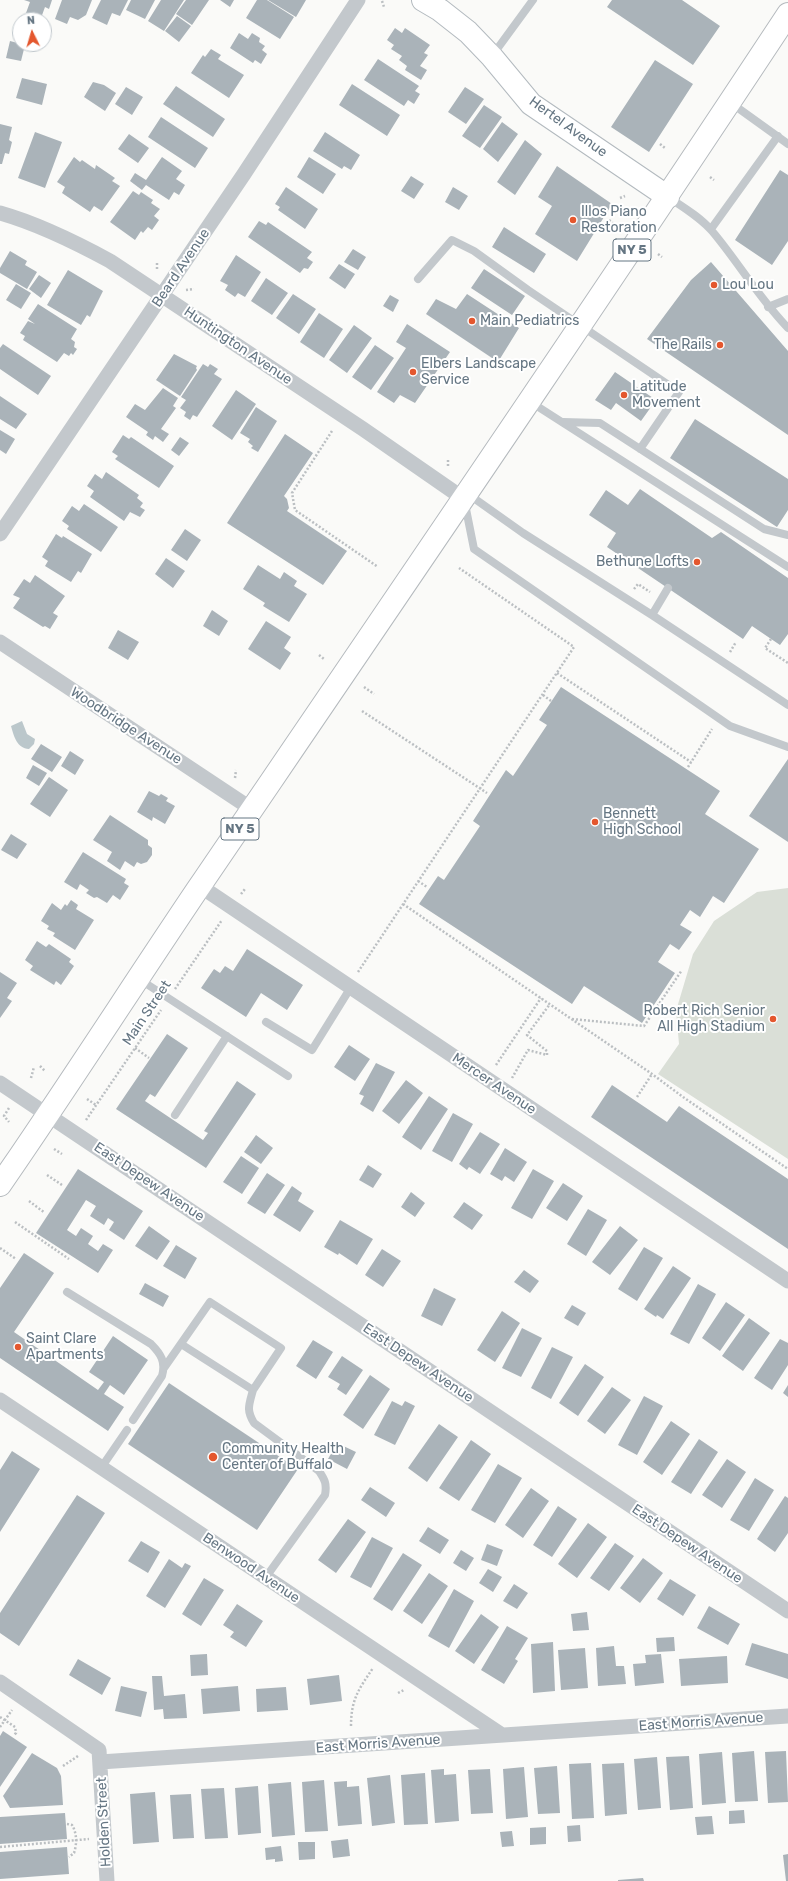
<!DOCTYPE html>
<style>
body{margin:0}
#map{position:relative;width:788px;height:1881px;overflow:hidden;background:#fafaf8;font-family:Rubik,sans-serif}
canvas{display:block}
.north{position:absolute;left:12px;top:12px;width:40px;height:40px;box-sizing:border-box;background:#fff;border:1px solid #c1c8cd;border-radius:50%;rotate:355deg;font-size:11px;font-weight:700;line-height:16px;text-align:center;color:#657683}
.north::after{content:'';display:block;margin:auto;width:14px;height:18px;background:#e4572e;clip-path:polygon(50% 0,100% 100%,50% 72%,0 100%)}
</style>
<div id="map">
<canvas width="788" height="1881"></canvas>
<div class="north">N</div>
</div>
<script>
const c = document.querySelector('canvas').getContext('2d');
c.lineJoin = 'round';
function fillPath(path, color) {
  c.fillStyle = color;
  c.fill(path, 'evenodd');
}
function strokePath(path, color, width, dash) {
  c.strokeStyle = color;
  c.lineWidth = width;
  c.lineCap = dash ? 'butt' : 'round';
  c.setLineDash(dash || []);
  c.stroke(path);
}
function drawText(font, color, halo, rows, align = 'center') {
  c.font = font + ' Rubik,sans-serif';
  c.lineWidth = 4;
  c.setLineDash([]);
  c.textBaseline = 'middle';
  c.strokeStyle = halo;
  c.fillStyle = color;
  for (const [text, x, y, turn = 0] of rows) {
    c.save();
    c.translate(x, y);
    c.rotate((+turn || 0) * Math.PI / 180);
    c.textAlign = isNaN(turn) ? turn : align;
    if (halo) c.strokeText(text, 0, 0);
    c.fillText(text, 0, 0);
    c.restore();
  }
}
const green = new Path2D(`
 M788,888V1159L658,1074L679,1044L676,1011L693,954L714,921L757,892Z`);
const water = new Path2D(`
 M22,721L27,734L35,739L34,744L29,749C17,748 14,737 11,726Z`);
const building = new Path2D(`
 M24,0H52L49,9L45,7L41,18L26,13L30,2Z
 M62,0H92L86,15L78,20L70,17L67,24L55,19Z
 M101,0H128L120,16L112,13L107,25L92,18Z
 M131,0H155L145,19L126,10Z
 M161,0H184L164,31L148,21Z
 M186,0H209L192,25L176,14Z
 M220,0H234L230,7Z
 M257,0H267L294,17L280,39L246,18Z
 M268,0H306L296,17Z
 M612,0H682L720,26L693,65L607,7Z
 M177,16L191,26L179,42L165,31Z
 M395,28L402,33L405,28L430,45L424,53L428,55L420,66L427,70L421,80L405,70L407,66L399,60L402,56L391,49L394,45L387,40Z
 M239,33L248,39L252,33L260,38L259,42L265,46L262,50L267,54L261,64L255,60L253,63L230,48Z
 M10,41L25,45L21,61L6,58Z
 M211,49L221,55L218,59L244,75L229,98L191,73L203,55L205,57Z
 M378,59L419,86L415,91L420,94L414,104L408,100L404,106L364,80Z
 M655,60L693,84L649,152L611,127Z
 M22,78L47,84L42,105L16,98Z
 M93,82L104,85L116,93L105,111L84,97Z
 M352,84L400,115L387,136L339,105Z
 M176,86L225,119L213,137L163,104Z
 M126,87L143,97L132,115L115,104Z
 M465,87L484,99L466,124L448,112Z
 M484,105L502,117L480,148L462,136Z
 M161,117L208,148L195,168L148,137Z
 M502,122L518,134L498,162L483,149Z
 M0,124L12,127L9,140L12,142L9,154L5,153L2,164H0Z
 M35,132L62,142L45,188L18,178Z
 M325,132L360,155L351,170L344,166L342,169L313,151Z
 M129,134L149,148L138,163L118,149Z
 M525,140L542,154L515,195L497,182Z
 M74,157L80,162L82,160L95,169L96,165L115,178L112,181L120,186L102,211L94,206L90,212L62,193L65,187L57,182Z
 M162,157L182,171L176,179L185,185L179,195L174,192L169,200L146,185L142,190L130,181L135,173L146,180Z
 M309,157L336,174L323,194L297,177Z
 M557,166L612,204L577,261L535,234L552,206L538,197Z
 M780,170L788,175V241L772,265L735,240Z
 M411,176L424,184L414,199L401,191Z
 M286,187L318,209L305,229L278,210L280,207L275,204Z
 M453,187L468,196L459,210L445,202Z
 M133,191L139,195L141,192L153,200L151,203L160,209L154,216L159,220L152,230L148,227L143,233L141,231L135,240L110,222Z
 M259,221L266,225L268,222L312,252L307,258L313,262L308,269L304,268L300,273L248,237Z
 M504,227L546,254L534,273L492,247Z
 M353,249L366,257L358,270L344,262Z
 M10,251L27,261L25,265L37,272L27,289L0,273V268Z
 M236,255L261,272L245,297L238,293L235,297L225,290L228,285L220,281Z
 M711,262L788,351V435L647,339L691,280Z
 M339,264L355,274L345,289L329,278Z
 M484,269L525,296L512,315L471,288Z
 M68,270L103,291L90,317L87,315L81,325L47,305Z
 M39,275L51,283L41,298L29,289Z
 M266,278L288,293L272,315L251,301Z
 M16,284L31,293L21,309L6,300Z
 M293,294L316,309L299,334L276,318Z
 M467,294L519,328L498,362L426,314L436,299L456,309Z
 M390,295L399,300L393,312L383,306Z
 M38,304L77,329L71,339L75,342L74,347L77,349L73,355L71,353L69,356L64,353L57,362L23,340L25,336L20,333L28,321L35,324L28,319Z
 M319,313L343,329L324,358L300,342Z
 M407,324L450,352L415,403L400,395L394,403L377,392L406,348L396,342Z
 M354,325L372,338L347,373L329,360Z
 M3,344L51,376L38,395L0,369V348Z
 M375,345L394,358L371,390L352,377Z
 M174,354L197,366L196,368L197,370L180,396L156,380Z
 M203,364L208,367L210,364L218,369L214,374L222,379L197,417L193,415L190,420L184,416L186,412L180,408L186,400L181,397Z
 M615,372L656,400L641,421L616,403L611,410L595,400Z
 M163,388L178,398L173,406L176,408L161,429L169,434L163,442L155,436L153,440L146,435L148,432L126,417L135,404L145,410Z
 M236,390L256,404L232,440L212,426Z
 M0,396L27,414L16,429L0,419Z
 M256,407L277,421L258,452L251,448L253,446L248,442L250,439L240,433Z
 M695,419L788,479V510L777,527L670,458Z
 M0,430L15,439L6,454L0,450Z
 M285,434L313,453L284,496L287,499L289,508L287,511L347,551L323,585L227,523Z
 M123,435L129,439L131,437L174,466L159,488L115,459L118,456L112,452Z
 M180,437L189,443L179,456L171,450Z
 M106,472L139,495L137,498L143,503L140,507L145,510L140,517L130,512L124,521L90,497L94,491L87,486L95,474L102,479Z
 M640,489L712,538L721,532L788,578V634L780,645L752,626L743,639L607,547L616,533L589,515L606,490L628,505Z
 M84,504L118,527L101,552L67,529L69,526L62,521L72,506L79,511Z
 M185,529L201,540L187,561L171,550Z
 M56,534L62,538L63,536L92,554L81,573L78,571L71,582L45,566L48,561L42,557Z
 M166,558L185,571L173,588L155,574Z
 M258,565L280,579L284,572L297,581L294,586L307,594L289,622L263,606L265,603L243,589Z
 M35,575L65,596L53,613L58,616L50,629L45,626L43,627L13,608L20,598L13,595L24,579L30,583Z
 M212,610L228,621L219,636L203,626Z
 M266,621L291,637L284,648L291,653L280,670L248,649Z
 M118,630L139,642L128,660L108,648Z
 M561,687L720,791L705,814L759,849L724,903L713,896L700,917L690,910L680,925L692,932L679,950L670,944L658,962L675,973L642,1023L584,986L572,1004L419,904L438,876L444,880L480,826L473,821L506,770L513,776L547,725L539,720Z
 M41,744L62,757L52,772L31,759Z
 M70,751L84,760L75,775L61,766Z
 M788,759V842L749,816Z
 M33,765L47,773L39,786L26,778Z
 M49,777L68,790L50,817L30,804Z
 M149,791L159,796L161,794L168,798L166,801L175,806L165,824L153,817L152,821L137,812Z
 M110,815L148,840V845L152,848V855L147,862L141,864L137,862L134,867L125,861L120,870L107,861L112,852L93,840Z
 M11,834L27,844L17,859L1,850Z
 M83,852L126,879L124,883L129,886L120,900L113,895L107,903L97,897L94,898L86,893L89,890L80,884L77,890L64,882Z
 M71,900L78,905L76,909L94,920L75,950L53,936L55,933L47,929L49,926L41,921L52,903L61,910L65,904L67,906Z
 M37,941L46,947L49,944L71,959L69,962L74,966L61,985L56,981L54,985L30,970L33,966L25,960Z
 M247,949L303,985L287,1010L261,993L246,1017L201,988L214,969L220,973L225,966L233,971Z
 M0,972L17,983L7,998L12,1001L0,1018Z
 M167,1034L188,1048L155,1097L150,1094L145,1101L203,1140L208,1133L204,1131L237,1081L256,1094L206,1168L116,1109Z
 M349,1045L370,1059L355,1081L334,1067Z
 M376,1063L395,1072L373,1112L360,1104L364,1096L359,1094Z
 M406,1080L423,1093L399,1124L382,1111Z
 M612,1085L667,1122L679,1106L788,1179V1249L591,1117Z
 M429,1096L448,1109L421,1150L402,1137Z
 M453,1113L473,1124L452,1162L432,1151Z
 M480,1132L500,1144L480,1174L469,1167L467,1170L459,1164Z
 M256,1135L273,1148L261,1164L244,1152Z
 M505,1148L527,1162L514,1182L505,1176L502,1181L490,1174Z
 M241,1156L259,1168L242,1194L223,1182Z
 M368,1165L382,1174L373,1188L359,1180Z
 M78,1169L143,1211L124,1240L109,1230L114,1222L108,1218L104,1225L90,1216L96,1206L86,1200L67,1230L76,1236L81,1228L93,1236L88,1244L98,1251L103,1244L113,1250L98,1273L36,1233Z
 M533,1169L554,1181L532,1219L511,1208Z
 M267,1173L285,1185L265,1214L247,1203Z
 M563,1183L583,1196L567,1221L546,1208Z
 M292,1186L302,1193L298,1201L314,1211L300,1232L273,1215Z
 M411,1192L425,1203L415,1217L401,1207Z
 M464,1202L483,1215L472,1230L453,1217Z
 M588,1209L607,1220L586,1256L567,1244Z
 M340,1220L373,1239L357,1265L339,1253L338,1255L324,1247Z
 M149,1226L170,1241L157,1260L135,1246Z
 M620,1226L638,1240L610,1275L592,1262Z
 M176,1245L197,1258L185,1279L163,1266Z
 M644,1247L663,1258L637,1301L618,1289Z
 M382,1249L401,1261L383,1287L365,1275Z
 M24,1253L54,1273L14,1332L98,1390L104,1382L89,1372L113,1336L148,1360L124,1395L110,1385L104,1394L124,1407L108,1431L0,1358V1288Z
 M673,1266L691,1278L663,1319L657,1315L656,1317L644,1309Z
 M524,1270L539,1281L530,1293L514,1282Z
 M145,1283L169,1296L163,1307L139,1294Z
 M698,1284L716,1294L689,1344L670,1334Z
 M434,1288L456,1299L442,1326L421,1316Z
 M726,1302L745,1315L720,1351L702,1338Z
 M572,1305L586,1313L578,1326L564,1318Z
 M502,1311L520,1323L495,1362L477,1350Z
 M749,1318L770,1333L743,1371L722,1356Z
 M522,1328L542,1338L521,1377L502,1368Z
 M780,1339L788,1343V1365L772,1390L754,1378Z
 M313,1340L333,1352L316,1379L296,1366Z
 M552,1347L573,1357L551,1399L531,1388Z
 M342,1356L363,1370L346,1395L337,1389L340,1384L328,1377Z
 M585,1364L604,1377L578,1416L559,1403Z
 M370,1375L390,1389L363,1429L343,1415Z
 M169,1383L298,1469L257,1530L128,1444Z
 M788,1385V1397L783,1393Z
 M612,1387L631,1400L605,1434L587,1421Z
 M644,1396L663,1406L637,1455L618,1445Z
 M392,1401L402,1406L405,1401L415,1406L395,1445L374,1435Z
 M671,1421L690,1434L662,1475L643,1462Z
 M439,1424L458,1437L427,1482L408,1468Z
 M699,1439L718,1452L691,1494L671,1482Z
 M471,1440L491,1454L459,1501L439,1488Z
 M337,1443L356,1452L347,1469L328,1459Z
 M12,1451L40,1469L0,1532V1470Z
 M727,1459L746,1472L722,1508L702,1495Z
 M498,1464L522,1478L495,1523L471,1510Z
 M755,1478L774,1490L749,1531L730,1520Z
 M370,1487L395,1503L386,1517L361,1500Z
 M531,1488L549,1501L523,1538L505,1525Z
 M77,1495L105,1513L19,1646L0,1633V1613Z
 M785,1496L788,1498V1533L775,1552L757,1539Z
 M558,1506L577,1519L552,1557L533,1545Z
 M348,1519L366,1532L336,1573L318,1560Z
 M588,1523L607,1537L577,1578L558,1564Z
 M428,1527L449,1540L440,1554L419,1541Z
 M372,1537L393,1548L371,1588L350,1577Z
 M141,1541L160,1552L148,1573L128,1561Z
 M615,1543L634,1556L609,1591L590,1578Z
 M487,1544L503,1550L497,1566L481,1560Z
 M461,1550L474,1558L466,1571L453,1563Z
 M403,1553L422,1565L392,1611L373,1599Z
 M643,1558L663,1573L640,1603L620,1588Z
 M169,1559L182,1568L185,1563L191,1566L165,1608L146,1596Z
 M488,1569L502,1577L493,1592L479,1583Z
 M429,1573L448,1586L422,1624L403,1611Z
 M204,1578L224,1590L201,1626L182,1614Z
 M670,1579L696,1595L683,1616L657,1599Z
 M514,1584L528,1593L517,1609L503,1601Z
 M454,1589L474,1601L449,1648L428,1636Z
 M237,1604L263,1621L246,1647L230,1637L234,1632L223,1625Z
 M709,1606L740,1624L728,1645L697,1628Z
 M587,1612L589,1630L573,1631L571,1614Z
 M481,1614L499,1627L474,1664L455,1651Z
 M507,1626L528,1638L515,1659L518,1661L504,1684L481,1670Z
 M674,1637L675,1651L657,1652L656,1638Z
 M553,1642L555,1691L533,1693L531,1644Z
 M752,1643L788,1654V1679L745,1665Z
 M614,1646L616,1666H624L626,1684L598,1686L596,1648Z
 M585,1648L588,1688L561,1690L558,1650Z
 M207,1654L208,1675L191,1676L190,1655Z
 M661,1654L664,1683L635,1686L633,1664L646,1663L645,1655Z
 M727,1656L728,1683L681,1686L679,1659Z
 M78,1659L111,1678L102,1695L69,1675Z
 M339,1675L342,1701L310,1705L307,1679Z
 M152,1676H162L164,1696L185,1694L187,1718L164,1719L163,1709L154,1710Z
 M121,1686L147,1692L141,1717L115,1711Z
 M238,1686L240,1711L203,1714L201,1689Z
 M286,1687L288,1710L257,1712L256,1689Z
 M3,1731L27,1747L0,1787V1736Z
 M754,1751L758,1801L735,1802L732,1753Z
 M786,1751L788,1802L768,1803L765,1752Z
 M722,1752L726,1803L702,1805L699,1754Z
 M32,1753L57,1768L61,1776L63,1805L10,1808L3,1796Z
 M689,1756L693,1808L670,1810L666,1757Z
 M657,1757L661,1808L638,1810L634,1759Z
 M591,1763L594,1818L572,1819L569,1764Z
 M624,1763L627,1814L605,1816L602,1764Z
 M557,1766L560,1813L538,1814L534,1768Z
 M524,1767L528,1817L506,1819L503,1769Z
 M444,1769V1775L456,1774L459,1821L435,1823L431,1770Z
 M490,1769L493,1813L471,1814L468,1770Z
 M425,1773L428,1824L404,1825L401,1775Z
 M390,1775L395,1823L372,1826L367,1778Z
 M324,1780L328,1831L305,1832L302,1782Z
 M347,1781V1787L359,1786L362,1824L338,1826L334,1782Z
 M291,1782L295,1835L272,1837L268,1784Z
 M258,1786L261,1833L238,1835L235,1788Z
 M224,1788L228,1838L205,1839L201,1789Z
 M155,1792L159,1842L133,1844L130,1794Z
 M191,1794L194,1838L173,1839L170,1795Z
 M744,1810L745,1823L729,1824V1811Z
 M65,1813L67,1839L0,1844V1817Z
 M712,1816L714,1834L697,1835L695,1817Z
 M580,1825L581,1841L568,1842L567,1826Z
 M546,1827V1844L530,1845V1828Z
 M512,1831L514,1846L502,1847L500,1832Z
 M348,1839L350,1856L333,1858L331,1841Z
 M298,1842H315V1859L299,1860Z
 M281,1846L283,1861L275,1862V1859L266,1860L265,1848Z
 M67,1847L69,1874L0,1879V1852Z
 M788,1854V1881H786L783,1855Z
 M643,1878L644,1881H618V1880Z`);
const path = new Path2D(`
 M382,1L384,7
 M660,144L665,148
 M710,177L714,180
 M620,198L625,196
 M609,220L615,225
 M658,254L662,257
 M157,263V270
 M186,290L194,289
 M332,431L292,493L295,510L378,567
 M448,460V466
 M634,589L638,584L650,592
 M771,639L765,648L788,663
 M730,652L736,642
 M319,655L324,659
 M557,673L691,762
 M364,687L374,694
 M543,695L551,701
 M362,711L487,793
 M688,767L712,729
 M235,778L236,770
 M418,881L427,887
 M241,894L245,889
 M403,904L652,1074L683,1097L788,1169
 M358,972L574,647L459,568
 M175,989L222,920
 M572,1019L644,1026L682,970
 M135,1048L149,1058
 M496,1065L541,998
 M40,1066L45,1071
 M31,1078L34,1067
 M512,1078L528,1050L547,1055V1051L527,1035L550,1004
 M637,1097L652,1074
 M87,1099L96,1105
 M9,1108L4,1116L9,1122
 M86,1120L161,1010
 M54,1149L62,1154
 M47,1175L62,1185
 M29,1201L45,1213
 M15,1222L69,1259
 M0,1248L16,1259
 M398,1693L404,1690
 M0,1717L15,1727L16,1733L14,1735
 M351,1726C351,1699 359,1689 373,1668
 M0,1727L12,1710
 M63,1766L78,1756
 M67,1824L72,1825C77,1833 77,1844 74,1853L69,1857
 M0,1847L89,1839`);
const lane = new Path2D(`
 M492,56L533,0
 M731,103L788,144
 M668,197C683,207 700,217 712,231C739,263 758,297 788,328
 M711,229L778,136
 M418,279L452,240L474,251L528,290L679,392L640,449
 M768,307L788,299
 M529,401L788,567
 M563,422L600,423L764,529L788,535
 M468,494L523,533L652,615L788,705
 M465,504L474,549L730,726L788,747
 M652,615L668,588
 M139,979L288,1076
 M266,1022L312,1050L351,987
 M175,1115L227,1036
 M67,1292L151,1344C161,1354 166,1362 162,1376L133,1420
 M164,1368L210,1302L281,1348L253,1390L181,1344
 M253,1390C249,1405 246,1410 254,1423L319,1471C325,1480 327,1484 325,1495L266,1577
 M101,1468L127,1430`);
const street = new Path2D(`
 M0,213C39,224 75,242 110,261L363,429L464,499
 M0,534L244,174L358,0
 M0,642L253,810
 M200,886L788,1281
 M0,1083L788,1611
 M0,1400L502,1735
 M0,1682L99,1750L107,1881
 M100,1762L788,1716`);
const secondary = new Path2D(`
 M423,0L440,10L468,32L492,57L531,104L668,197`);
const primary = new Path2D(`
 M0,1185C67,1088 131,988 197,890C395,599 594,308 788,14`);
const markers = [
 [573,220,4,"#e4572e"],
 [714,285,4,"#e4572e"],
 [472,321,4,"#e4572e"],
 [720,345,4,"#e4572e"],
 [413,372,4,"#e4572e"],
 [624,395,4,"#e4572e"],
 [697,562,4,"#e4572e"],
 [595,822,4,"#e4572e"],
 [773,1019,4,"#e4572e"],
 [18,1347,4,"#e4572e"],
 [213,1457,5,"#e4572e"]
];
const shields = [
 [632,250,38],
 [240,829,38]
];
const shieldNames = [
 ["NY 5",632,250],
 ["NY 5",240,829]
];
const streetNames = [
 ["Hertel Avenue",568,127,36],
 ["Beard Avenue",181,268,-56],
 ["Huntington Avenue",238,346,34],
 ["Woodbridge Avenue",126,726,33],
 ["Main Street",147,1013,-56],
 ["Mercer Avenue",494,1084,34],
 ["East Depew Avenue",149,1182,34],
 ["East Depew Avenue",418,1363,34],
 ["East Depew Avenue",687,1544,34],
 ["Benwood Avenue",251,1568,34],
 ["East Morris Avenue",701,1722,-4],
 ["East Morris Avenue",378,1744,-4],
 ["Holden Street",104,1822,-93]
];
const poiNames = [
 ["Illos Piano",581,212],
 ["Restoration",581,228],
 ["Lou Lou",722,285],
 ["Main Pediatrics",480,321],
 ["The Rails",712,345,"right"],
 ["Elbers Landscape",421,364],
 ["Service",421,380],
 ["Latitude",632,387],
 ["Movement",632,403],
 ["Bethune Lofts",689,562,"right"],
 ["Bennett",603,814],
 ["High School",603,830],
 ["Robert Rich Senior",765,1011,"right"],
 ["All High Stadium",765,1027,"right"],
 ["Saint Clare",26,1339],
 ["Apartments",26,1355],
 ["Community Health",222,1449],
 ["Center of Buffalo",222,1465]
];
fillPath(green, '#dadfd7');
fillPath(water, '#bbc7cb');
fillPath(building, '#aab3b9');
strokePath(secondary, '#b3babf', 24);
strokePath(primary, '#b5babe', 24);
strokePath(path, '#bbbfc2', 2.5, [2, 2]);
strokePath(lane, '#c3c8cc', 8);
strokePath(street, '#c3c8cc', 15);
strokePath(secondary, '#fff', 22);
strokePath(primary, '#fff', 22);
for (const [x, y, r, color] of markers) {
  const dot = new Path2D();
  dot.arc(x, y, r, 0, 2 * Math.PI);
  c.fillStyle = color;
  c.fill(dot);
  strokePath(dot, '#fff', 1.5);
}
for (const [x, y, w] of shields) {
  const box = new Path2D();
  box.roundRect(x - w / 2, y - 11, w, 22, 3);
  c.fillStyle = '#fff';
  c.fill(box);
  strokePath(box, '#657683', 1);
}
drawText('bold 13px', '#657683', null, shieldNames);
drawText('14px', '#657683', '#fff', streetNames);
drawText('14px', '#657683', '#fff', poiNames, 'left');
</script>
